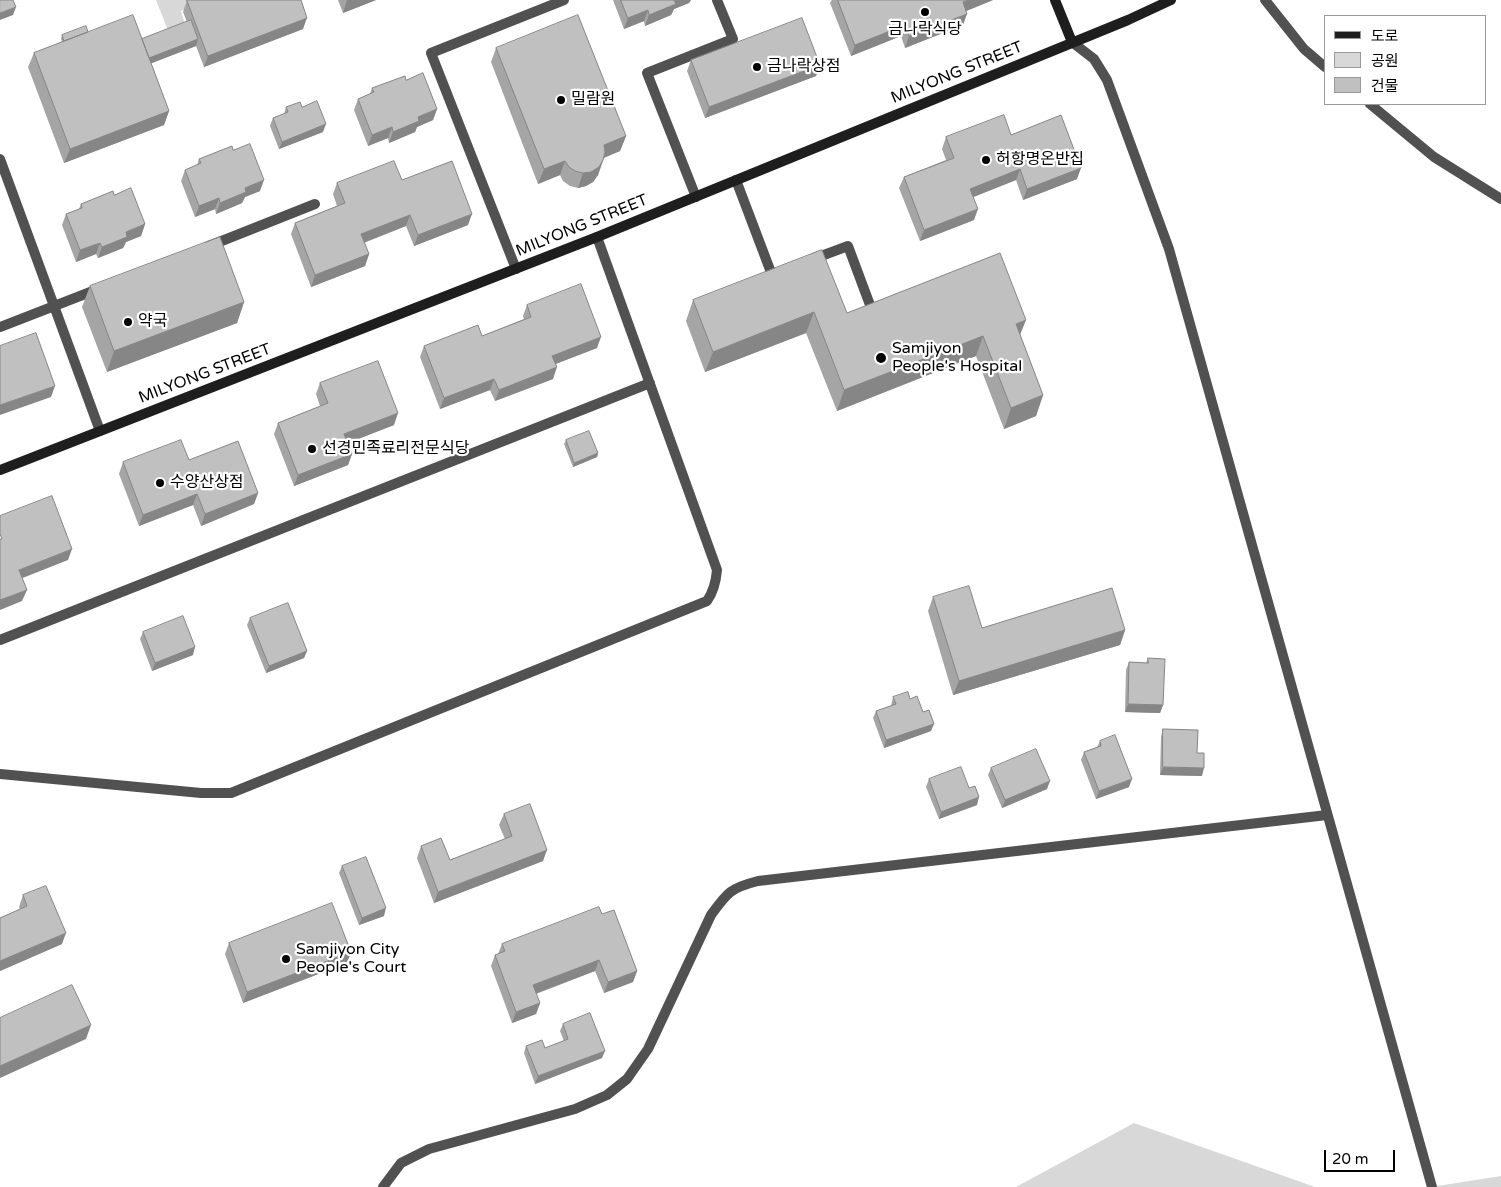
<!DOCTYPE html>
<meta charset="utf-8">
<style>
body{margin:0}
#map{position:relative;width:1501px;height:1187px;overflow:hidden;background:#fff;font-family:"Varela Round","Noto Sans KR",sans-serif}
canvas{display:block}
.legend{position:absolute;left:1324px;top:15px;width:162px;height:90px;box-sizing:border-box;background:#fff;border:1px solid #999;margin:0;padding:6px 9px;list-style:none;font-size:15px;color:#000}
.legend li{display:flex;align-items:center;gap:10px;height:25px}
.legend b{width:25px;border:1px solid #999}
.scale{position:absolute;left:1324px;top:1150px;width:71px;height:22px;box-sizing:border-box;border:2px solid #000;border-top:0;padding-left:6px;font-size:15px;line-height:18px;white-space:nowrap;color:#000;-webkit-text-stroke:4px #fff;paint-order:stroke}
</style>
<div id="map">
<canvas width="1501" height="1187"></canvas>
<ul class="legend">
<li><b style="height:6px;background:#1e1e1e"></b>도로</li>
<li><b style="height:14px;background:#d8d8d8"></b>공원</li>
<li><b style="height:14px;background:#c0c0c0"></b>건물</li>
</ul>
<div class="scale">20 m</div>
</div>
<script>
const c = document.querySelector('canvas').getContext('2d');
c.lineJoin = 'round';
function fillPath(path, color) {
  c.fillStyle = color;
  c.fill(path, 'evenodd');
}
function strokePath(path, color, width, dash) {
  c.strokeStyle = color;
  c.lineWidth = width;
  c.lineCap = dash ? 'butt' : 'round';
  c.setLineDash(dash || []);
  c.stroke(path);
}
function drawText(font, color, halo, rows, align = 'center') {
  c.font = font + ' "Varela Round","Noto Sans KR",sans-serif';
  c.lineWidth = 4.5;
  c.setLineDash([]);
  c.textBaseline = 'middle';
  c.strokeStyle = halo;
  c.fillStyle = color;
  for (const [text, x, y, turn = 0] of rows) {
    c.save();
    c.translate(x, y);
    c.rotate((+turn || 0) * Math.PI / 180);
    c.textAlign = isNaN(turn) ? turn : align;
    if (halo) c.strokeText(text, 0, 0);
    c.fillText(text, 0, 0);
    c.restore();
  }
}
const green = new Path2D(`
 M156,0H209L181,11L186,27L169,33Z
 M1134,1123L1315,1187H1016Z
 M1501,1176V1187H1431Z`);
const street = new Path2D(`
 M1265,0L1304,49L1325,67
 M1072,42L1094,59L1107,80L1169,249L1432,1187
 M1370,104L1434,157L1501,199
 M0,159L100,431
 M736,180L772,275L779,273
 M696,197L647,73L733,39L717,0
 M209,246L315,204
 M813,259L848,246L870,305
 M516,269L431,53L564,0
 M0,327L98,289
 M0,640L650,383
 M0,774L201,793H231L707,601C714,591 716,582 717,570L597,237
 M383,1187L401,1163L429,1149L575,1109L607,1095L627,1079L648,1049L711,915C727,893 730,888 758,881L1327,815`);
const secondary = new Path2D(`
 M1055,0L1072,42
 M0,470L597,237L1128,20L1171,0`);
const wall = new Path2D(`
 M187,0L303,29L204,67L196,46L151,63L169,111L164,125L64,163L28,67L34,53L62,42L61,39L62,35L88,32L142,39L187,22L183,12Z
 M338,0H376L343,13Z
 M613,0H691L689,3L674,9L671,15L645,26L644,21L624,29Z
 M832,0H993L966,11L963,25L905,48L901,36L851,56L830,3Z
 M496,48L626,136L620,151L604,158L598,175L593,182L586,186L578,188L570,186L563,181L560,175L538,184L491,62Z
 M691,60L820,65L816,76L705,118L687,71Z
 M406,80L437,109L433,120L417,127L415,132L389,143L388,138L368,146L354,110L358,99L370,94L372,88Z
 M286,107H302L323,132L279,149L270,126L273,118L284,114Z
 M1011,135L1077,179L1023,200L1016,180L973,197L974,220L920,241L899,188L904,177L946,160L942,149L946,137Z
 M233,150L260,191L245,197L242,203L216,214L215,209L195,217L181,181L185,170L197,165L199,159Z
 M402,180L468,225L414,246L406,226L364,243L369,254L365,266L311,287L291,234L295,223L337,206L333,194L337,183Z
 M114,195L145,224L141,236L126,242L123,248L98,258L96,254L76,262L62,225L66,214L79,209L81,204Z
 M90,286L244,302L237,323L107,372L82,307Z
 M693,300L847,313L1020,335L1043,395L1036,416L1004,429L976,356L837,411L806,333L705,372L686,321Z
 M527,305L597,348L555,364L553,379L495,401L490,390L440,409L420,357L424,346L482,336L524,319L523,316Z
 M320,383L394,425L348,443L352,454L348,465L294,486L274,434L278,423L320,406L316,394Z
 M566,440L598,453L597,457L573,467L564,444Z
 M189,460L258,493L254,504L201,526L193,505L139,526L119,474L123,462Z
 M933,597L982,628L1125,630L1120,645L953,695L928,611Z
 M250,618L307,651L304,658L266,673L247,625Z
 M143,632L193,655L152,671L140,639Z
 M1148,658L1163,705L1160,713L1125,712L1126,670L1129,662L1146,663Z
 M893,697L910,699L923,712L931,731L884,748L873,718L876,711L891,706Z
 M1163,729L1197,753L1202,776L1160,775L1161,737Z
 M1100,741L1129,787L1096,799L1081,760L1084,752L1097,747Z
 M991,768L1047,789L1002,808L988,775Z
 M929,779L969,788L977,805L939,819L926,787Z
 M504,814L543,861L434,903L417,858L421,846L450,860L505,839L499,825Z
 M342,866L384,916L359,925L339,873Z
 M23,895L62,944L0,971V918L20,909L19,907Z
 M602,914L637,971L633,982L604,993L595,971L536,994L540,1003L536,1014L512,1023L491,966L495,955L498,954L502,944Z
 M229,943L351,952L347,963L243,1003L225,954Z
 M563,1024L602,1058L535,1084L524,1053L526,1046L545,1048L564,1041L560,1031Z`);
const shadedWall = new Path2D(`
 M347,0H376L343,13Z
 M674,0H691L689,3L674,9L671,15L645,26L649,15Z
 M969,0H993L959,14L963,2Z
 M16,7L13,15L0,20V13Z
 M648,10L644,21L624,29L628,18Z
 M967,14L963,25L905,48L909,36Z
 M307,18L303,29L204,67L208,56Z
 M905,25L901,36L851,56L855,45Z
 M198,39L196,46L142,67L145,59Z
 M820,65L816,76L705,118L709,107Z
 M437,109L433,120L417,127L415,132L389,143L393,132L418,117Z
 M169,111L164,125L64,163L70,149Z
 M326,124L323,132L279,149L282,142Z
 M392,127L388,138L368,146L372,135Z
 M626,136L620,151L598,160L604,145Z
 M603,160L598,175L593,182L586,186L578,188L583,173Z
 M565,161L560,175L538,184L544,169Z
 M1081,168L1077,179L1023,200L1027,189Z
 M1020,169L1016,180L966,200L970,189Z
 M264,180L260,191L245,197L242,203L216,214L220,203L245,188Z
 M219,198L215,209L195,217L199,206Z
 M978,209L974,220L920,241L924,230Z
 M472,214L468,225L414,246L418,235Z
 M410,215L406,226L357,245L361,234Z
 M145,224L141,236L126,242L123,248L98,258L102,247L126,232Z
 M100,243L96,254L76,262L80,250Z
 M369,254L365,266L311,287L315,275Z
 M244,302L237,323L107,372L114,351Z
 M814,312L806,333L705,372L713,352Z
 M1026,320L1018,340L1016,324Z
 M983,336L976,356L837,411L844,390Z
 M601,337L597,348L548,367L552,356Z
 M557,367L553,379L495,401L499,390Z
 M494,379L490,390L440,409L444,398Z
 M55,386L51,397L0,415V405Z
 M1043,395L1036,416L1004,429L1011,408Z
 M398,413L394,425L340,446L344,434Z
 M598,453L597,457L573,467L574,463Z
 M352,454L348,465L294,486L298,475Z
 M258,493L254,504L201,526L205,514Z
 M197,494L193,505L139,526L143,515Z
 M72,549L68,560L15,581L19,570Z
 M27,590L22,601L0,610V600Z
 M1125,630L1120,645L953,695L959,681Z
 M195,647L193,655L152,671L155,663Z
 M307,651L304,658L266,673L269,666Z
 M1128,704L1163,705L1160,713L1125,712Z
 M934,724L931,731L884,748L886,740Z
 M1163,767L1204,768L1202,776L1160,775Z
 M1132,779L1129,787L1096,799L1099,791Z
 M1050,781L1047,789L1002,808L1005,800Z
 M979,797L977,805L939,819L941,812Z
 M547,850L543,861L434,903L438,892Z
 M386,908L384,916L359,925L362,918Z
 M66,933L62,944L0,971V961Z
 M351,952L347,963L243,1003L247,992Z
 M599,960L595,971L529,996L533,985Z
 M637,971L633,982L604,993L608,982Z
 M540,1003L536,1014L512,1023L516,1012Z
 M91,1025L86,1039L0,1078V1066Z
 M605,1051L602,1058L535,1084L538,1076Z`);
const building = new Path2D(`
 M0,0H13L16,7L0,13Z
 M187,0H301L307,18L208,56Z
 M621,0H674L676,4L649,15L648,10L628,18Z
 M838,0H969L963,2L967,14L909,36L905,25L855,45Z
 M133,15L169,111L70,149L34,53Z
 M578,15L626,136L604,145L605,152L603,160L599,167L591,172L583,173L575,171L569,167L565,161L544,169L496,48Z
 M802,18L820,65L709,107L691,60Z
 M191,20L198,39L149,58L142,39Z
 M86,26L88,32L64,41L62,35Z
 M423,73L437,109L418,117L419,121L393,132L392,127L372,135L358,99L374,92L372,88L405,76L406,80Z
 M317,101L326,124L282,142L273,118L288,112L286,107L300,102L302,107Z
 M1004,115L1011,135L1061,115L1081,168L1027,189L1020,169L970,189L978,209L924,230L904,177L954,158L946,137Z
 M250,144L264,180L245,188L246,192L220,203L219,198L199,206L185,170L201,163L199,159L232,146L233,150Z
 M394,161L402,180L452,161L472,214L418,235L410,215L361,234L369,254L315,275L295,223L345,203L337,183Z
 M131,188L145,224L126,232L127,237L102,247L100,243L80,250L66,214L82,208L81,204L113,191L114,195Z
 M220,237L244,302L114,351L90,286Z
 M822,250L847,313L1000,253L1026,320L1016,324L1043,395L1011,408L983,336L844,390L814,312L713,352L693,300Z
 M581,284L601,337L552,356L557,367L499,390L494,379L444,398L424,346L478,325L482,336L531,317L527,305Z
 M36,333L55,386L0,405V346Z
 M378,361L398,413L344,434L352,454L298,475L278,423L328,403L320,383Z
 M589,431L598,453L574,463L566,440Z
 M181,440L189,460L238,441L258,493L205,514L197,494L143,515L123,462Z
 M52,496L72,549L19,570L27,590L0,600V539H2L0,534V516Z
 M969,586L982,628L1112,588L1125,630L959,681L933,597Z
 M288,603L307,651L269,666L250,618Z
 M183,616L195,647L155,663L143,632Z
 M1148,658L1165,659L1163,705L1128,704L1129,662L1148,663Z
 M908,692L910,699L917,696L923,712L929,710L934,724L886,740L876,711L896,704L893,697Z
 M1163,729L1198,730L1197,753H1204V768L1163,767Z
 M1115,735L1132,779L1099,791L1084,752L1101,746L1100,741Z
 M1036,749L1050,781L1005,800L991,768Z
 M961,767L969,788L975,786L979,797L941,812L929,779Z
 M530,804L547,850L438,892L421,846L441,838L450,860L512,836L504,814Z
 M366,857L386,908L362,918L342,866Z
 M46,886L66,933L0,961V918L27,906L23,895Z
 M332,903L351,952L247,992L229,943Z
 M599,907L602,914L614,910L637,971L608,982L599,960L533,985L540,1003L516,1012L495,955L505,951L502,944Z
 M72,985L91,1025L0,1066V1018Z
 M590,1013L605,1051L538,1076L526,1046L542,1040L545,1048L568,1039L563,1024Z`);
const markers = [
 [925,12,5,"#000"],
 [757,67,5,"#000"],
 [561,100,5,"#000"],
 [986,160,5,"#000"],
 [128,322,5,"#000"],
 [881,358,6,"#000"],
 [312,449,5,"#000"],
 [160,483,5,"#000"],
 [286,959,5,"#000"]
];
const poiNames = [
 ["금나락식당",925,30,"center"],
 ["금나락상점",767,67],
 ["밀람원",571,100],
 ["허항명온반집",996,160],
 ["약국",138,322],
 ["Samjiyon",892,349],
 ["People's Hospital",892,367],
 ["선경민족료리전문식당",322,449],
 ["수양산상점",170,483],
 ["Samjiyon City",296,950],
 ["People's Court",296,968]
];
const streetNames = [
 ["MILYONG STREET",957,73,-22],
 ["MILYONG STREET",582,226,-22],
 ["MILYONG STREET",205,374,-21]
];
fillPath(green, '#d8d8d8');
strokePath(street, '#515151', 10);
strokePath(secondary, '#1e1e1e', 10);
fillPath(wall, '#a5a5a5');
fillPath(shadedWall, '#868686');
fillPath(building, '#c0c0c0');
strokePath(building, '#868686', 1);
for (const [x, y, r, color] of markers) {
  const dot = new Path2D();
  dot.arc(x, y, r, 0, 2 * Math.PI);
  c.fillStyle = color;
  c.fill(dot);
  strokePath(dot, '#fff', 2);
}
drawText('16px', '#000', '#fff', poiNames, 'left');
drawText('16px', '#000', '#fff', streetNames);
</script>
